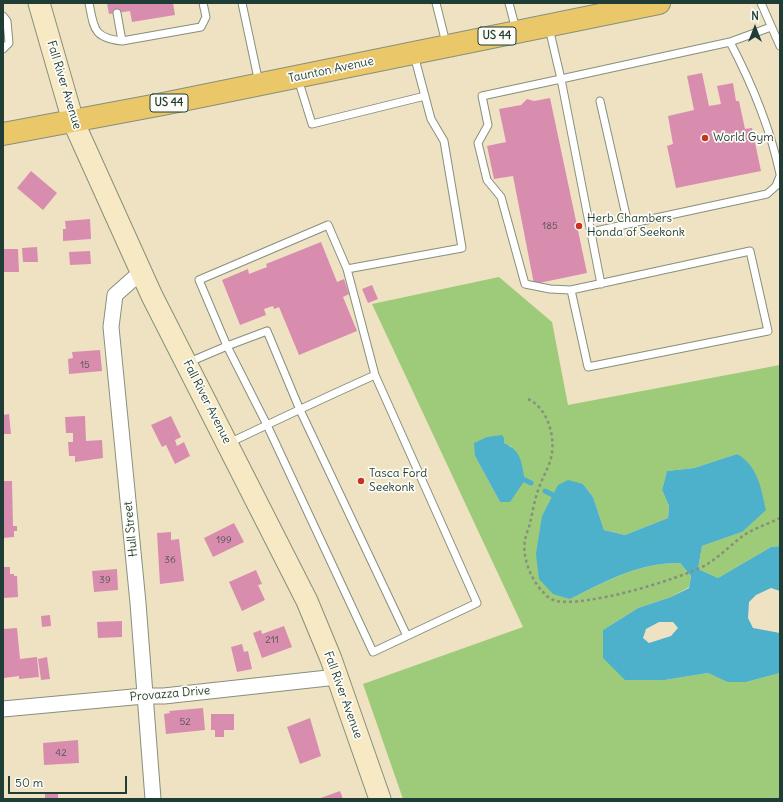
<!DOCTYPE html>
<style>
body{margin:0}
#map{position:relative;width:783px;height:802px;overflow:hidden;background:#eee2c3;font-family:Delius,sans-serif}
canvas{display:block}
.frame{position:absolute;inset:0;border:4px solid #1f3d34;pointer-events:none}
.north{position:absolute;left:735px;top:8px;width:40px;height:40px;-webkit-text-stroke:3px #fdfcf7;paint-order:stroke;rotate:0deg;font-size:11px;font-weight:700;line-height:16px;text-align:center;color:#1f3d34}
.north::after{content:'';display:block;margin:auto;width:14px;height:18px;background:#1f3d34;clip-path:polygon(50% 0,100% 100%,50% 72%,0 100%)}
.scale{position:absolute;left:8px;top:776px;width:119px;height:18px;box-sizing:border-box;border:2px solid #1f3d34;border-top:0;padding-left:5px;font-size:12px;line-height:14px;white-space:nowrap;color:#1f3d34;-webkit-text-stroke:3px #fdfcf7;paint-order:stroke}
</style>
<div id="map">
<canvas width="783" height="802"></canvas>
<div class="frame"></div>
<div class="north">N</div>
<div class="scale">50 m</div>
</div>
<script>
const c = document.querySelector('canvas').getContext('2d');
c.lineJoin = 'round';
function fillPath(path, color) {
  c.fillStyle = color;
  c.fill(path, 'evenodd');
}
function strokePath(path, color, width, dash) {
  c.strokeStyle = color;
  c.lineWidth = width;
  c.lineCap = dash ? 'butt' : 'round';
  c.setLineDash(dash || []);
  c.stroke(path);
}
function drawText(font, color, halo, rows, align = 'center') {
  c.font = font + ' Delius,sans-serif';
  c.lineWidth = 3.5;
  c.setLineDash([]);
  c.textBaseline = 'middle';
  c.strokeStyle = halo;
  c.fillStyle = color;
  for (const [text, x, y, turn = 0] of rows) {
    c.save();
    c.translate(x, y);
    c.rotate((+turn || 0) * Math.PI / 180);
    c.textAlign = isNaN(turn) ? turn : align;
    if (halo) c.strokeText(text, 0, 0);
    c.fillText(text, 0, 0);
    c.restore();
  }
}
const green = new Path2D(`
 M499,277L552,322L568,405L780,365V546L771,547L718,578L698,569L702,546L742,532L737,454L694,468L667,471L662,490L669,506L668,518L625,535L604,530L593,497L583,484L570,599C608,581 637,563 680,563L691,576L689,587L671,597L638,608L603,630L665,680L708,673L727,682H746L780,673V799H403L363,684L523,627L372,304ZM504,443L512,447L500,502L475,456Z`);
const water = new Path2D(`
 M502,435L504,438V443C522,451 521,462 525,480L510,502H500L475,456L474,443L487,437Z
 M737,454C758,466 761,488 766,510L742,532L702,546L698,569L718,578L771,547L780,546V591L771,588L756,595L749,602L748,618L753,628L780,633V673L746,682H727L708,673L665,680H625L603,658V630L638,608L671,597L689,588L691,576L680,563C637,563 607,581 570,599L553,594L539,579L536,554L542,516L558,485L568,480L583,484L593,497L604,530L625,535L668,518L669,506L662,490L667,471L694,468ZM659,622H673L678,628L671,636L649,643L643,638L646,629Z`);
const stream = new Path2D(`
 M525,480L531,483
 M545,491L553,495`);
const building = new Path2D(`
 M107,3H173L175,15L132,22L130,11L109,14Z
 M702,73L709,106L721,104L717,86L733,83L736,101H739L745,129L752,128L761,171L676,188L667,146L673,144L668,116L694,110L687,76Z
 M550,98L587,273L534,284L513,176L494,179L487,146L506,142L499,109L521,105L527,99L534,101Z
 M31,171L57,193L43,210L17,188Z
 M90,219L91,239L63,241V229H66L65,221Z
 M321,242L337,282L344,279L349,294L343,297L357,331L299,355L279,307L274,309L273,306L264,309L266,315L240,325L222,280L248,269L249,274L267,267L266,264Z
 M37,247L38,262H23L22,248Z
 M3,249H18L19,272H3Z
 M90,251L91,264L70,265L69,252Z
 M372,285L378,299L368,303L362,289Z
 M100,350L102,371L69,374L68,359L73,358L72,352Z
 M9,414L11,434H3V415Z
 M85,416L86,441L102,440L103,458L75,462V456H69L68,442H73V433H66L65,417Z
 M171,416L181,437L175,440L177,446L184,442L190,456L175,464L166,445L162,447L151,425Z
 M3,481H12L13,526H17V531H14V537L3,538Z
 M234,523L244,542L213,557L204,538Z
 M171,532V540L179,539L184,581L160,584L157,533Z
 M3,567H10V574H14V576H17L18,597L3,598Z
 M117,569L118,590L94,592L92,571Z
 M256,570L262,584L258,585L265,600L242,611L229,582Z
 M50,615L51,626L42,627L41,616Z
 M122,621V637L98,638L97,622Z
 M284,626L292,647L262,658L253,633L261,630L262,634Z
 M17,628L20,659L37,657L39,677L19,679V676L4,678L3,629Z
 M242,644L244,652L248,651L252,669L237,672L231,647Z
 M47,657L50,679L41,680L38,659Z
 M203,708L205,730L166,734L164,714L170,713L169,711Z
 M211,714H234V730H224V737H215V730H211Z
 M310,718L321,756L300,764L287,727Z
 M78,740L79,763L44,765L43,743Z
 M340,791L343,799H318Z
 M45,794H58V799H45Z`);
const path = new Path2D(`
 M528,399C549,409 557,440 550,462C547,470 543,477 540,485C535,497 533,510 530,523C529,528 526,534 525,540C522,558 531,580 544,593C546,596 552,600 556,601C587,607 677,580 706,565C719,557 732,544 744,535C755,528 768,524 780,518`);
const lane = new Path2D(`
 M89,3C94,28 93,38 122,41L201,27L206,17L203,3
 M242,3L259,83
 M436,3L446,43
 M509,3L516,30
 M761,3L780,46
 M117,13L122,41
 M3,16L7,21L9,43L3,49
 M549,28L561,79L482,96L488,125L478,143L487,180L501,197L525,284L550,289L571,290L588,367L768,331L750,251L571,290
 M730,42C752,84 770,127 780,174
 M298,79L312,124L425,96
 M600,101L628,224
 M591,232L767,194L776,186L780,176
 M347,269L462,248L444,141L431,119L414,55
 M601,284L561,79L730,42L771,27
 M187,363L227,346L267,425L373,652L477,603L375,375C326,397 277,420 229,443
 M375,375L347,269L328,225L199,280L227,346L267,331L300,410L407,636`);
const street = new Path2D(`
 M141,272L115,295L111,327L138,603L153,799
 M3,709L144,696H164L337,677`);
const secondary = new Path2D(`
 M39,3L73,121L152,296L307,601L331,659L380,799`);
const highway = new Path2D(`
 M3,134L163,104L659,3`);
const markers = [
 [705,138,4,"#c8321e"],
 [579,226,4,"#c8321e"],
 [361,481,4,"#c8321e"]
];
const numberNames = [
 ["185",550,226],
 ["15",85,365],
 ["199",224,540],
 ["36",170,560],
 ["39",105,580],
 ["211",272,640],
 ["52",185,722],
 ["42",61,753]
];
const shields = [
 [497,36,38],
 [169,103,38]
];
const shieldNames = [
 ["US 44",497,36],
 ["US 44",169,103]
];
const streetNames = [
 ["Taunton Avenue",331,70,-12],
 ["Fall River Avenue",64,85,73],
 ["Fall River Avenue",207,402,63],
 ["Hull Street",131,529,-96],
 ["Provazza Drive",170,694,-5],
 ["Fall River Avenue",343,695,70]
];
const poiNames = [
 ["World Gym",713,138],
 ["Herb Chambers",587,219],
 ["Honda of Seekonk",587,233],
 ["Tasca Ford",369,474],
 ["Seekonk",369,488]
];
fillPath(green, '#9ecb79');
fillPath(water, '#4db1cc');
strokePath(stream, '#4db1cc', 5);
fillPath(building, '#d88dae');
strokePath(lane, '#86907c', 9);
strokePath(street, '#86907c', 17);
strokePath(secondary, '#86907c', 23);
strokePath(highway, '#86907c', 24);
strokePath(path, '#86907c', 2.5, [3, 3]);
strokePath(lane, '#fff', 7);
strokePath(street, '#fff', 15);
strokePath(secondary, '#f7e9c3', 21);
strokePath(highway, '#eac769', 22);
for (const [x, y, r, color] of markers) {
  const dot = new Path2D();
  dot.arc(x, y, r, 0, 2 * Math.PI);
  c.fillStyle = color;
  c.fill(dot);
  strokePath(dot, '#fdfcf7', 1.5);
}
drawText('10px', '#4d5152', null, numberNames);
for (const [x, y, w] of shields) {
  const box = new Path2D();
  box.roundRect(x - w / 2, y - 9, w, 18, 3);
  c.fillStyle = '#fdfcf7';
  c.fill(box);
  strokePath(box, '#1f3d34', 1);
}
drawText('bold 11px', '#1f3d34', null, shieldNames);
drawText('12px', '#1f3d34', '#fdfcf7', streetNames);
drawText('12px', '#1f3d34', '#fdfcf7', poiNames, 'left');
</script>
